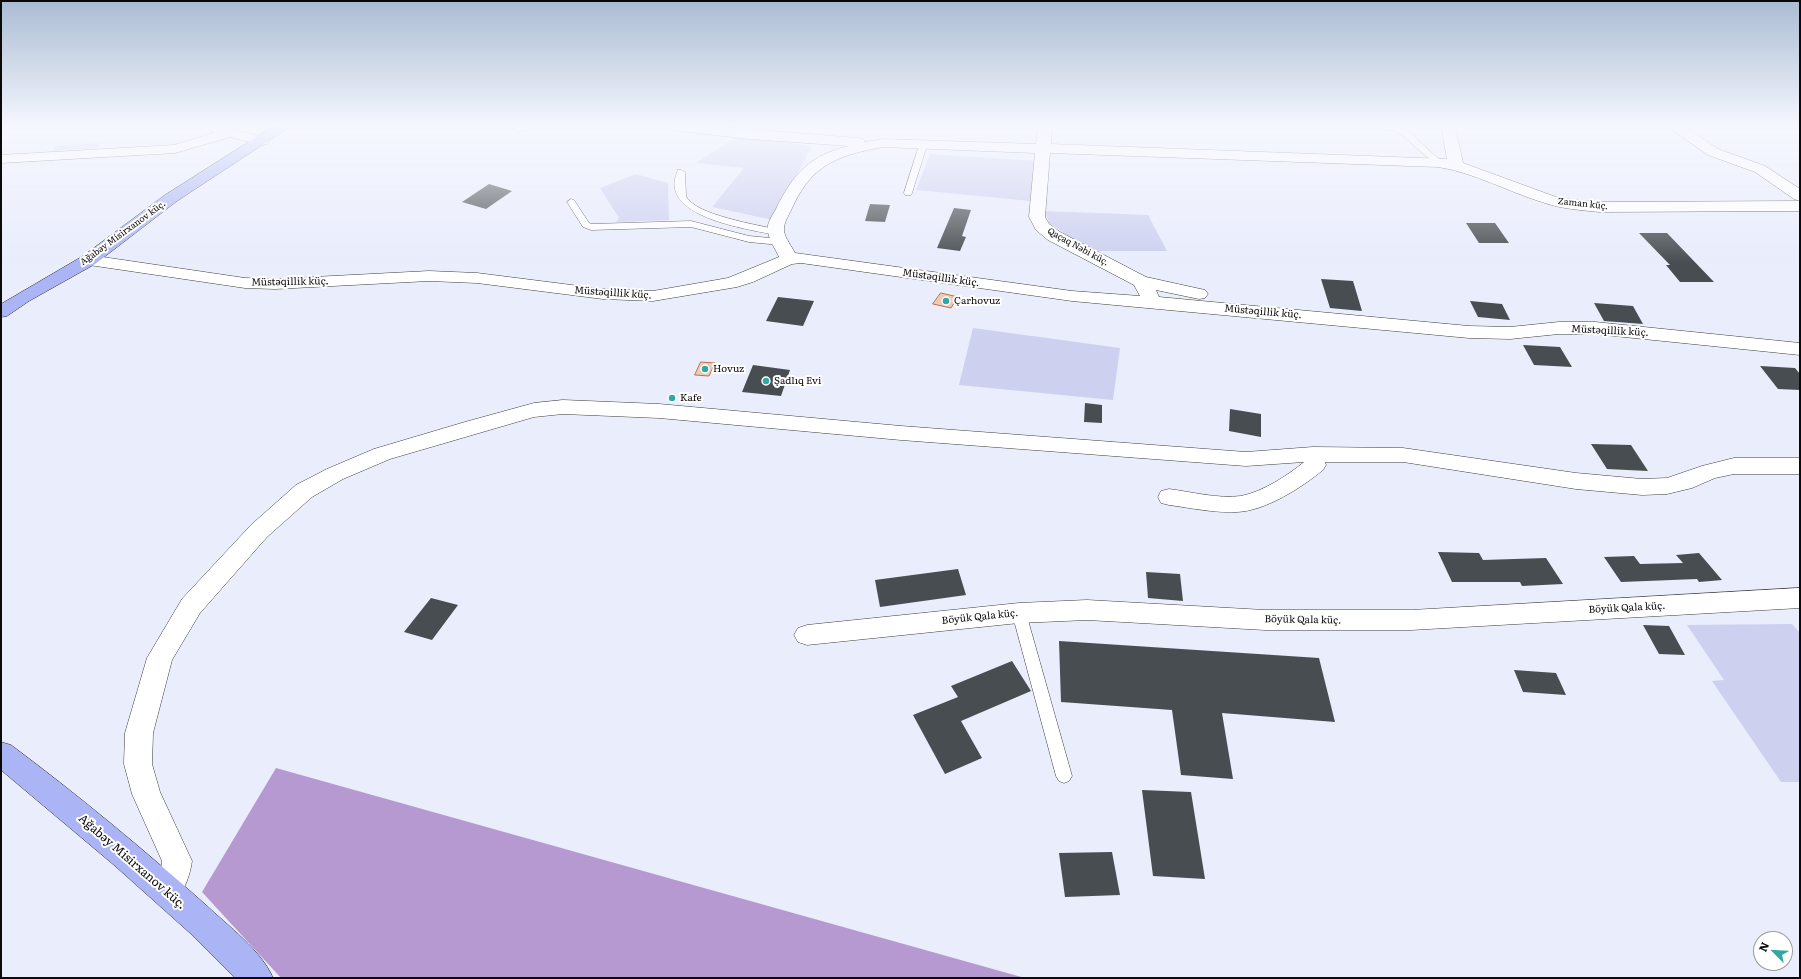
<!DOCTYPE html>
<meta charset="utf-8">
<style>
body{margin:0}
#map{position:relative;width:1801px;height:979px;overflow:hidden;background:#e9edfc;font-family:Literata,serif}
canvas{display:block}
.frame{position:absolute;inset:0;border:2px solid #0a0a0a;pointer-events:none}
.north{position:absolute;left:1753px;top:931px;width:40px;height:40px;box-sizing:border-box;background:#fff;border:1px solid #9d9d9d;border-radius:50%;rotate:294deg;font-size:11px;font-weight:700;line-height:16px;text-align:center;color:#0a0a0a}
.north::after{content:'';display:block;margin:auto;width:14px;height:18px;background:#33a8a2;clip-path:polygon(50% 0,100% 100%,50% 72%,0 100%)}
</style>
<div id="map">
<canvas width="1801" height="979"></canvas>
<div class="frame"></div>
<div class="north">N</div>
</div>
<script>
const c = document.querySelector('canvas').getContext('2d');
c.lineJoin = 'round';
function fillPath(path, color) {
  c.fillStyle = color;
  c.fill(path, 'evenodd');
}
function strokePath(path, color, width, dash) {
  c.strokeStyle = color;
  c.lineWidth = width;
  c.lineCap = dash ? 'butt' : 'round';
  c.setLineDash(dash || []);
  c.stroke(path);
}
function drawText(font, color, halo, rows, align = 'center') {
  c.font = font + ' Literata,serif';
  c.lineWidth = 4;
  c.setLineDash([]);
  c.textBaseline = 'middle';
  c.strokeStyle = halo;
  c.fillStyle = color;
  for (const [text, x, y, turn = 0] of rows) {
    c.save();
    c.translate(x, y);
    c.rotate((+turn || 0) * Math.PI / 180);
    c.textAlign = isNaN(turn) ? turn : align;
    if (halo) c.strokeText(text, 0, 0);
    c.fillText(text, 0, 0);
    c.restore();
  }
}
const farmland = new Path2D(`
 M737,137L812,146L773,220L712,207L744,168L696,163Z
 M101,143L97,148L52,151L56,146Z
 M930,154L1037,161L1030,201L916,190Z
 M636,174L668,183L669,220L616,222L619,218L600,188Z
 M1045,211L1148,215L1167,251H1090L1049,223Z
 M973,328L1120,348L1113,400L959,385Z
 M1792,624L1800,633V782H1781L1712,681L1724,680L1687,625Z`);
const forest = new Path2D(`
 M276,768L1025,978H281L202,892Z`);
const water = new Path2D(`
 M941,293L958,297L951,308L933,304Z
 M701,362L715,363L709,376L695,375Z`);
const building = new Path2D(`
 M489,184L512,191L486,209L462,202Z
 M870,204L890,205L885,222L865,221Z
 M954,208L971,210L962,236L966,237L960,251L937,248Z
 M1466,223H1495L1509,243H1479Z
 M1639,233H1667L1714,282H1680L1666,265H1670Z
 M1321,279L1353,281L1362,311L1330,308Z
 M778,297L814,301L803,326L766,321Z
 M1470,301L1502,304L1510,320L1478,317Z
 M1594,303L1633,306L1643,324L1604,321Z
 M1523,345L1560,347L1572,367L1534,365Z
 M753,365L790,370L781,396L742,392Z
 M1760,366L1795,368L1800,374V390L1778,389Z
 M1085,403L1102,405V423L1084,422Z
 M1230,409L1261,414V437L1229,431Z
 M1591,444L1631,445L1648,471L1607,469Z
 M1438,552L1479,553L1483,560L1546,558L1563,584L1522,586L1520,582H1452Z
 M1699,553L1722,580L1699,582L1697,579L1621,582L1604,557L1634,556L1640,564L1683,563L1676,555Z
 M958,569L966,595L880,607L875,580Z
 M1146,572L1180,574L1183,601L1148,598Z
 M431,598L458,605L432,640L404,632Z
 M1643,625L1669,626L1685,655L1659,654Z
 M1059,641L1319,658L1335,722L1222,713L1233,779L1181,775L1172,710L1061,702Z
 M1012,661L1031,691L961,721L982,758L945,774L913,715L958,697L951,686Z
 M1514,670L1556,673L1566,695L1523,692Z
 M1142,790L1191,792L1205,879L1153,876Z
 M1112,852L1120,895L1065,897L1059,853Z`);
const lane = new Path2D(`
 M1370,126H1393L1408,131L1442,162L1435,164L1402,135L1394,131Z
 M920,143L927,145L912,193L911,195H905L904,193Z
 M678,170H681L685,172L686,196C694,215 759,225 779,230L780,232L776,235C748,229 655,217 678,170Z
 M571,199L574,200L589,223L592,224L691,221L749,236L780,239L785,242L780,245L749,242L691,227L591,230L583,227L567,202Z
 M1019,608L1024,609L1026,613L1072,776L1069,781L1064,783L1059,781L1056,776L1012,613L1014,609Z`);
const street = new Path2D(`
 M210,126H221L267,138L269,141L267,144L262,145L230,137L175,153L1,163V155L174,145L214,133L208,129Z
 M513,126H535L533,129L519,132L514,131L512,128Z
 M664,126H711L858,138L863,139L865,142L883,139L1036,144L1038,126H1052L1051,144L1447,159L1441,126H1455L1463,163L1556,197L1574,200L1599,202L1800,201V211L1599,212C1581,210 1562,209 1545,203C1508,192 1476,173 1438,167L1050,153L1045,217L1049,224L1060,232L1146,277L1205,290L1208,294L1205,298L1199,299L1156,290L1159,297L1469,326L1510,327L1559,322H1595L1800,343V355L1595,334H1559L1510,339L1469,338L1072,301L801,263L792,264L753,282L737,287L653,301L603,299L477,283L429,281L275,289L245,288L89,265L83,264L80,260L83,256L89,255L245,278L275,279L429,271L477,273L603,289L653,291L728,278L779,257C776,250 769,240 768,232C766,224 772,216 776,209C793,174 810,155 849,146L750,139L671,130L666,129ZM883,147L1035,153L1029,217L1036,230L1048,240L1134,285L1140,296L1072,291L795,253C792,247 785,238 784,231C783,223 790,213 793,206C813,163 840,155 883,147Z
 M1667,126H1684L1718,149L1765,166L1800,189V201L1794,199L1755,172L1708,155Z
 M563,400L659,404L901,426L1246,452L1313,447L1403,448L1576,473L1642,479L1667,478L1702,466L1734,458H1800V474H1734L1715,478L1692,488L1667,494L1642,495L1576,489L1403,462H1325L1326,465L1323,470C1301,488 1265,511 1237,512C1214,513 1191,508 1169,505L1161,503L1158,497L1161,491L1169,489C1192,492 1218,499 1241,496C1262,492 1287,476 1304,462L1246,466L901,440L659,418L563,414L534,417L390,459L343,479L312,497L267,537L200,613L172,660L153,733L152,764L160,792L192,861C189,880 183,897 165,904L154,900L150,889L161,868L162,861L132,794L124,764L125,733L147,658L182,599L251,525L296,485L327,469L374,449L465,422L534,403Z
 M1800,588V608L1411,630H1265L1087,620L1019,623L807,645L798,642L794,635L798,628L807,625L1019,603L1087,600L1265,610H1411Z`);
const secondary = new Path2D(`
 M274,126H291L177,201L95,264L29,301L7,316L1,317V304L83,256L165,195Z
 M1,742L11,745C78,795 143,849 206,905C227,925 262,951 273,978H235L190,933L114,865L1,770Z`);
const markers = [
 [946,301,4,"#33a8a2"],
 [705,369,4,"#33a8a2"],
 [766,381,4,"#33a8a2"],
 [672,398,4,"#33a8a2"]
];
const farStreetnames = [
 ["Zaman küç.",1583,204,6],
 ["Ağabəy Misirxanov küç.",123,233,-36],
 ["Qaçaq Nəbi küç.",1078,247,29]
];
const streetNames = [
 ["Müstəqillik küç.",941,278,8],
 ["Müstəqillik küç.",290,282,-1],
 ["Müstəqillik küç.",613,293,4],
 ["Müstəqillik küç.",1263,312,5],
 ["Müstəqillik küç.",1610,331,3],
 ["Böyük Qala küç.",1627,608,-3],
 ["Böyük Qala küç.",980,617,-6],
 ["Böyük Qala küç.",1303,620,1]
];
const poiNames = [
 ["Çarhovuz",954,301],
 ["Hovuz",713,369],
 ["Şadlıq Evi",774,381],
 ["Kafe",680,398]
];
const nearStreetnames = [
 ["Ağabəy Misirxanov küç.",132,862,41]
];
fillPath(farmland, '#cdd0ef');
fillPath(forest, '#b799d1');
fillPath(water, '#eec9b4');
strokePath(water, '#bc7344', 1);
fillPath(building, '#484d51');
strokePath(lane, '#3d3d3d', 1);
strokePath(street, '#3d3d3d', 1);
strokePath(secondary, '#2c2c2c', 1);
fillPath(lane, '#fff');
fillPath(street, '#fff');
fillPath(secondary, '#abb4f5');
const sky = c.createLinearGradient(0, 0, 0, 263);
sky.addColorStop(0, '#aabcd3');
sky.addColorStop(0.48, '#f5f7fe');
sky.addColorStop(1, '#f5f7fe00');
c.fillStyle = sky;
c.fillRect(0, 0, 1801, 263);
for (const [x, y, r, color] of markers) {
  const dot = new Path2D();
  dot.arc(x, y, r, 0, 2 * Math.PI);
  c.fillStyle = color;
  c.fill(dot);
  strokePath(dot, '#fff', 1.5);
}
drawText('9px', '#0a0a0a', '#fff', farStreetnames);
drawText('10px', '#0a0a0a', '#fff', streetNames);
drawText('10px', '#0a0a0a', '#fff', poiNames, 'left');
drawText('12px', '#0a0a0a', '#fff', nearStreetnames);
</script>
